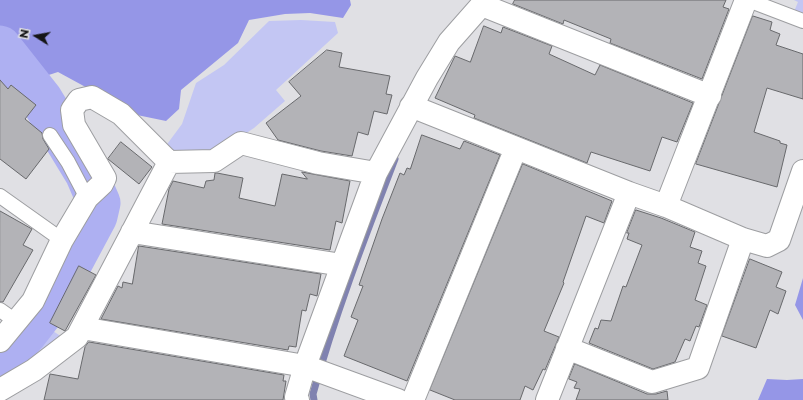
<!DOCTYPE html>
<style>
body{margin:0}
#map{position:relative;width:803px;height:400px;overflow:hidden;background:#e0e0e4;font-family:Montserrat,sans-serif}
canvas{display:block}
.north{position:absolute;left:16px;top:16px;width:40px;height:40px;-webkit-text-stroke:3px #e0e0e4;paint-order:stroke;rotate:281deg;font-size:11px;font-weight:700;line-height:16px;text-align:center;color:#151517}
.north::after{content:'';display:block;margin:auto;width:14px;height:18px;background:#151517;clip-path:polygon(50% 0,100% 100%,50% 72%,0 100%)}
</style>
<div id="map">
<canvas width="803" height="400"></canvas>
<div class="north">N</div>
</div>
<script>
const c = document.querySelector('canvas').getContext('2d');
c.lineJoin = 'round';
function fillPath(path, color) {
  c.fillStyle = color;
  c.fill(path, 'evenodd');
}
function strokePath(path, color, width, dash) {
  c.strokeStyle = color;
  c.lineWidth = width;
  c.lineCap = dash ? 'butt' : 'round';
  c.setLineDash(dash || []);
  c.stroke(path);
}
const green = new Path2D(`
 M794,0H803V18L793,14L798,2Z
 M301,20L335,22L338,33L276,90L285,101L254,128L242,136L195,158L171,154L165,147L182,124L196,83L224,65L269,21Z
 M41,323L62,337L0,380V374Z`);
const forest = new Path2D(`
 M0,0H350L351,5L343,18L310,13L285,14L249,20L238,43L181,90L179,109L166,121L137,115L58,72C39,78 34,81 20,66L1,69L0,67Z
 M803,278V320L795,305Z
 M767,379L787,380L803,379V400H758Z`);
const stream = new Path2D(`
 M314,400L313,394C335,314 365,237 395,159`);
const river = new Path2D(`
 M0,47L41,99L86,173L99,203L96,216L50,302L26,333L0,360`);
const building = new Path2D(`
 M515,0H726L723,7L729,9L702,79L610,43L611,39L564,20L563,24L513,4Z
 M753,16L772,22L770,30L780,34L776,45L803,54V99L767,88L754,132L780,141V143L787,145L777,187L696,164Z
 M484,26L501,33L503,27L552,46L549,54L595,75L600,65L693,103L677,142L662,137L650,171L591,152L587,163L474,118L475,115L435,98L455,56L470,62Z
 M327,50L342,53L339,67L390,76L386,94L392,95L387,114L374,111L368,135L358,132L352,156L321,151L278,140L266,123L301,96L289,82Z
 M0,80L8,89L11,85L36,105L25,119L42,133L43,139L49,149L26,179L0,159Z
 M422,135L460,149L464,141L500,155L407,381L344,356L358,320L351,317L363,286L359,285L382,219L400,173L404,175L407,168L410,169Z
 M121,142L152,167L139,184L108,159Z
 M523,164L612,201L604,223L586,216L563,282L564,283L544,331L559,337L545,370L543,369L533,390L525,386L520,400H455L430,390Z
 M302,172L350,181L342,223L336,221L330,250L162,224L169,189L173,181L204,188L206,181L214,180L215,173H217L243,178L239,198L275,206L282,174L307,179Z
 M636,210L661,218L695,232L690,247L702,251L698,263L706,266L695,300L707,305L699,327L696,326L690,341L685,339L675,362L653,369L589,343L595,328L598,329L601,320L611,321L623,286L626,287L642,245L627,239L629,233H627Z
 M0,211L32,229L23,245L33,250L3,302H0Z
 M139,246L321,274L317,296L310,294L306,311L302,310L296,347L289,346L288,350L101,319L118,286L122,288L123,282L132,284Z
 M750,259L782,272L776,287L786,291L778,314L770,310L756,348L722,336Z
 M79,266L96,275L65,331L50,323Z
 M89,342L284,375L283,381H286L283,400H44L50,374L78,379L85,347Z
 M575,364L647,394H656L667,391L668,400H576L580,389L574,388L577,382L569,379Z`);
const lane = new Path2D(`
 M748,0L803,21
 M50,135L68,162L87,198
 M0,196L62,240
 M0,310L17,322`);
const street = new Path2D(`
 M482,5L710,96
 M411,106L629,193L666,206L746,0
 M666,206L743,239L767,246L779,240L803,171
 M132,232L342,265
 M82,328L305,366L398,400
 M0,341L33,301L62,240L87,198L102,184L105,178L74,125L72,110L79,100L92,97L121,114L169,162L214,161L241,143L318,163L376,173
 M567,348L652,382L698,368L743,239
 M0,390L34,370L77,337L169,162
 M298,400L296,397L305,366L376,173L427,78L449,42L486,0
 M413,400L516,148
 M547,400L629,193`);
fillPath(green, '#c3c6f3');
fillPath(forest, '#9596e7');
strokePath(stream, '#8082b0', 7);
strokePath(river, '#aeb0f2', 43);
fillPath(building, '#b3b3b7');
strokePath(building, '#68696c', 1);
strokePath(lane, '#9d9ea1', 16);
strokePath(street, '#9d9ea1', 24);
strokePath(lane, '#fff', 14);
strokePath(street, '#fff', 22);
</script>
